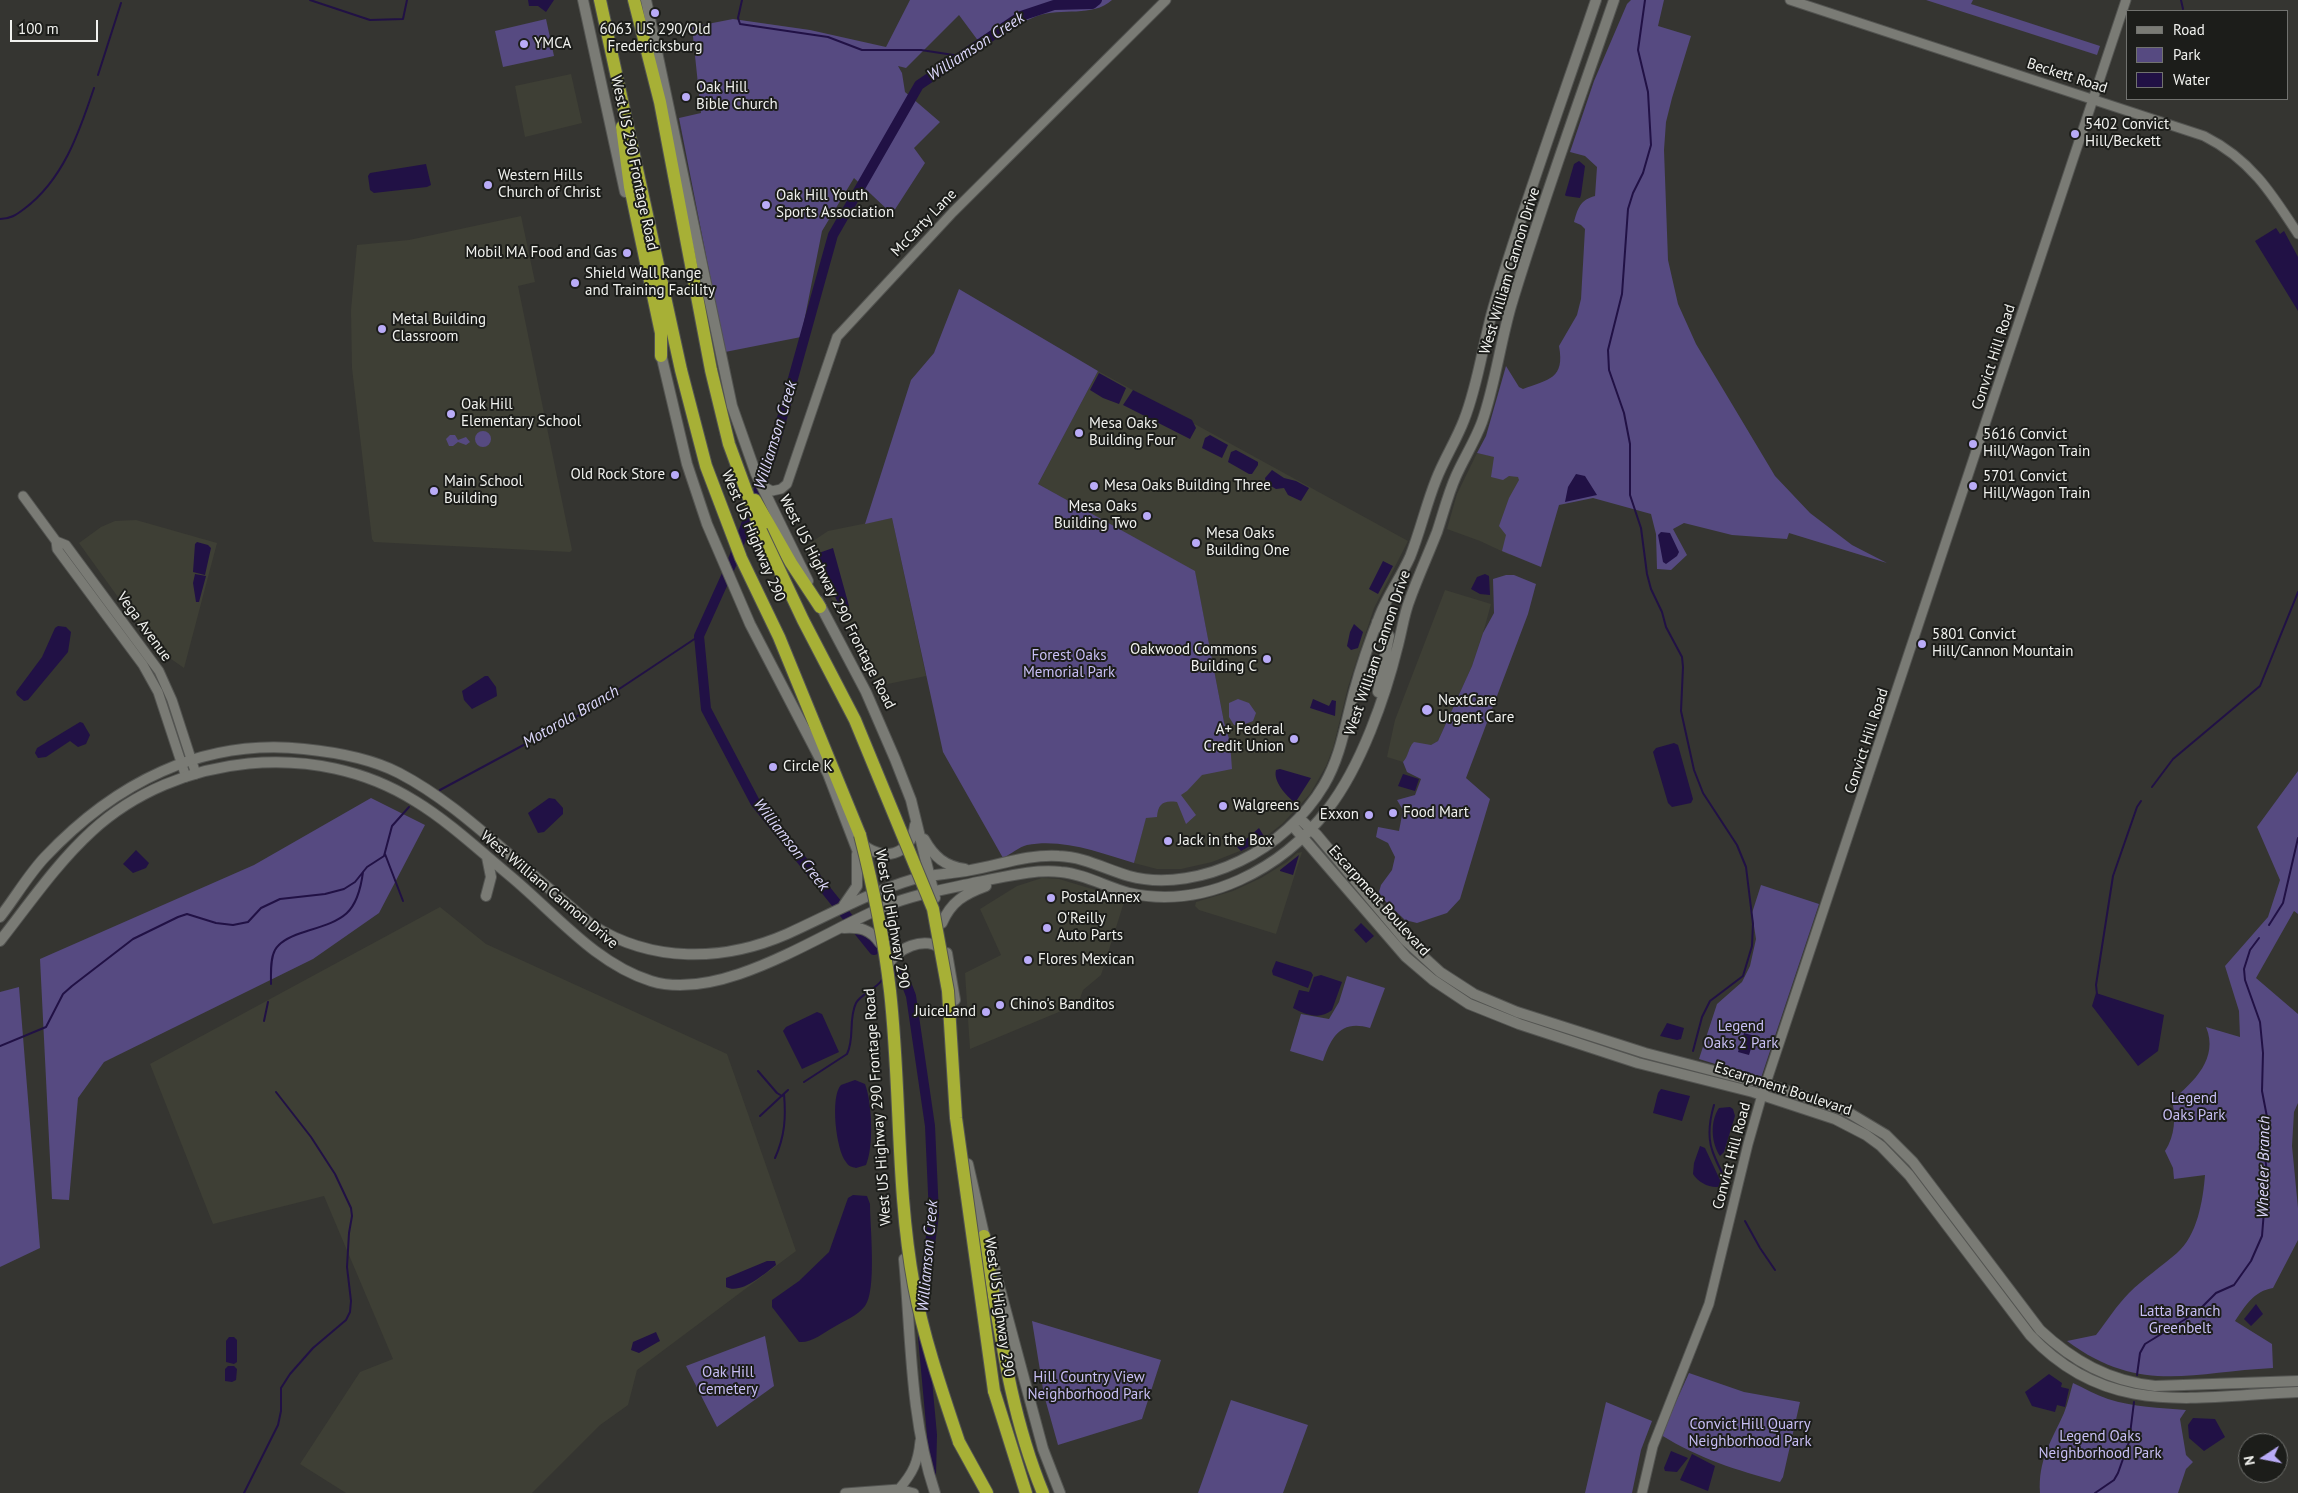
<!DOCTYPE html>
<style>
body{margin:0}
#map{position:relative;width:2298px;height:1493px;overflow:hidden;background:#353531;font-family:"PT Sans",sans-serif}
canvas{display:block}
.legend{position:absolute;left:2126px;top:10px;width:162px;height:90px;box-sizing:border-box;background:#1c1d1a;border:1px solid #71726f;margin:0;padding:6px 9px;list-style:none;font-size:15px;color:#f1f2ef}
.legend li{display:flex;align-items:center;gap:10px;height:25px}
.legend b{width:25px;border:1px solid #71726f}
.north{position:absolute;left:2238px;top:1433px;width:50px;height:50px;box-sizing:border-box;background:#1c1d1a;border:1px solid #71726f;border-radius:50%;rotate:259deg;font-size:14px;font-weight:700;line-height:20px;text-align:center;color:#f1f2ef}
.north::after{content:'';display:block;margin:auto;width:18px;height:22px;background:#b9abf7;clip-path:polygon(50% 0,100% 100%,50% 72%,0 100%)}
.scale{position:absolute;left:10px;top:20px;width:88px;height:22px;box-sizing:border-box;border:2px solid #f1f2ef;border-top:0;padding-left:6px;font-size:15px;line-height:18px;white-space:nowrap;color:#f1f2ef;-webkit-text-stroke:4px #1c1d1a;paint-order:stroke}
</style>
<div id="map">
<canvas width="2298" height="1493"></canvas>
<ul class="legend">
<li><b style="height:6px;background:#7a7b75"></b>Road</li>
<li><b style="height:14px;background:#564a81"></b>Park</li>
<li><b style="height:14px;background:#211145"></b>Water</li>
</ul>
<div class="north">N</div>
<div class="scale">100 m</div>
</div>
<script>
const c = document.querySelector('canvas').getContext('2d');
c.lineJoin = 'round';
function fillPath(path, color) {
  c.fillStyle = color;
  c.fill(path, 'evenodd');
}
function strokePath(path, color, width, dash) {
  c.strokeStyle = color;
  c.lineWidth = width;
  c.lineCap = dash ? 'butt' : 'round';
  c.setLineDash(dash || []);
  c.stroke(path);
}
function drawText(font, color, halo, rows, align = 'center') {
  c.font = font + ' "PT Sans",sans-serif';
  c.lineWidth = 4;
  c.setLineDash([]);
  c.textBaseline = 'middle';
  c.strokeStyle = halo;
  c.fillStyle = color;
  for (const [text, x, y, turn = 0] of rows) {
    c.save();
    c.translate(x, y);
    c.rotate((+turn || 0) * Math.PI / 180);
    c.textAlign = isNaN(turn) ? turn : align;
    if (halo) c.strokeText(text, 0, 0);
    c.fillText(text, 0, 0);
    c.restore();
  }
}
const built = new Path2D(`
 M571,74L582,123L525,137L515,86Z
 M521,216L535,282L518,286L572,550L570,552L374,542L372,539L352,368L351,310L357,245L409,240Z
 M1098,371L1408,541L1374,608L1348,687L1333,748L1326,766L1310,794L1282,824L1255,845L1212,862L1181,869H1157L1134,863L1156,778L1230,742L1224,722L1195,572L1038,484Z
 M1477,453L1522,462L1510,555L1480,541L1447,529L1457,494Z
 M892,518L926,676L878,686L804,547L828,531Z
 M136,520L217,543L184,668L154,647L79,543L101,527L115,521Z
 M1445,590L1491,604L1485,626L1472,666L1438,741L1431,745H1411L1407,757L1403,762L1387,757L1395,720Z
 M1302,852L1276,934L1199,910L1195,906L1196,902L1233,891L1261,878L1287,862L1297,853Z
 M1042,878L1059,879L1125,899L1101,975L1083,990L1078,1004L970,1049L965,973L1001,955L980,909L1017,886Z
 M440,907L486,944L727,1054L796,1251L637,1370L628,1405L600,1425L532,1493H346L300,1464L360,1372L393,1359L324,1196L213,1224L150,1064Z`);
const green = new Path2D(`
 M910,0H1112C1092,18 1062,7 1037,16C1018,23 1000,36 982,46L959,15L906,68L898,66L902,73L905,92L940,122L914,148L925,163L892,214L854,178L822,231L801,337L725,352L679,118L701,113L692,27L733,19L810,30L886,47Z
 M1631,0H1664L1658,26L1691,36L1672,98L1666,122L1664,150L1668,260L1678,304L1696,344L1775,476L1810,513L1852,545L1887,563L1789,533L1787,539L1732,535L1684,523L1673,529L1687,555L1671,570L1657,569L1656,534L1651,514L1593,498L1559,505L1541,567L1502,551L1506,535L1499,526L1509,498L1519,480L1518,477L1509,476L1503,480L1491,477L1494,457L1477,453L1486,436L1506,366L1519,387L1523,389C1549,379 1565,379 1559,346L1577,315L1581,299L1585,229L1581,225L1574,222C1578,208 1580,200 1595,196L1597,167L1585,156L1570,152L1594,81L1627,4Z
 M1926,0H1973L1971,4L2100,46L2097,55Z
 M546,19L554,56L503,67L495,31Z
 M959,289L1098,371L1038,484L1195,571L1224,722L1230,742L1232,769L1202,775L1187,791L1181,795L1196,815L1186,824L1177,802C1163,800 1158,804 1157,817L1146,818L1134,863C1101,853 1063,838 1027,845C1019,847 1011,854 1003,858L943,752L892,518L865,524L911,380L934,353Z
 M475 439a8 8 0 1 1 16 0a8 8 0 1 1-16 0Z
 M450,435H455L458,440L466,437L470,442L466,445L458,442L453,446H449L446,439Z
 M1506,575H1514L1536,584L1528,614L1466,778L1490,799L1460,899L1447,913L1417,923L1405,920L1383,899L1379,892L1381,885L1392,870L1395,857L1388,843L1376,837L1378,827L1399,831L1403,810L1397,800L1415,795L1421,779L1407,772L1403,762C1409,756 1408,747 1414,742L1431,745L1438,741L1472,666L1483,633L1494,613L1493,579Z
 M1238,699L1249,703L1256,713L1253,721L1240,726L1234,725L1229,717V703Z
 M2298,771V914L2294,911L2256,978L2298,1014V1103L2294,1112L2292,1146L2298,1208V1240L2273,1288C2254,1291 2245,1306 2235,1321L2272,1344L2273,1368C2191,1372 2140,1395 2067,1341L2096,1335C2107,1321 2117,1305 2129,1293C2144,1278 2161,1267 2177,1253C2197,1236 2203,1201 2205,1175L2174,1179L2173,1168L2165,1151C2175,1136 2176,1117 2172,1100C2194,1082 2219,1058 2206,1027L2240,1037L2239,1011L2225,966L2268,917L2280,880L2257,827Z
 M371,798L425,825L379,913L313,959L104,1062L78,1098L69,1200L52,1199L40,959L254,865Z
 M1761,885L1819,904L1761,1078L1699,1059L1717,1004L1742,982L1750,966L1756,939L1752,913Z
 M1347,976L1385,988L1370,1028C1341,1019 1331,1037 1323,1061L1290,1051L1301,1014L1329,1019L1339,1002Z
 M19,987L40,1248L0,1267V992Z
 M1032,1321L1161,1360L1142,1419L1058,1445L1044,1395Z
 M765,1336L774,1386L717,1427L686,1366Z
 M1689,1373L1744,1392L1800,1402L1783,1477L1780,1482C1736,1470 1700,1459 1661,1435Z
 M2073,1383C2084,1388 2096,1395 2108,1399C2133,1407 2160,1408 2186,1410L2180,1419L2186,1455L2193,1462L2186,1469L2178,1493H2040C2038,1460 2051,1442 2064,1413C2068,1403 2070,1393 2073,1383Z
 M1231,1400L1308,1425L1283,1493H1198Z
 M1606,1402L1652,1421L1641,1450L1632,1493H1585Z`);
const water = new Path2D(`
 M528,0H554L546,12L538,6H529Z
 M1579,161L1585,166L1581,195L1580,198L1566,196L1565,195L1574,164Z
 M426,164L431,185L427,187L374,193L370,190L368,176L370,173Z
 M2276,228L2280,234L2284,231L2298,257V311L2255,241Z
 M1099,373L1126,388L1119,404L1103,398L1090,390Z
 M1133,390L1192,420L1196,428L1190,439L1123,405Z
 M1210,435L1228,445L1222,458L1202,448L1205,438Z
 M1236,450L1258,462V465L1252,474H1249L1228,462L1231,452Z
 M1272,470L1284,478L1296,481L1309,488L1301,501L1288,495L1284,488L1276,489L1266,483L1265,478Z
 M1576,474L1585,476L1597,495L1565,502L1568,487Z
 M1661,532L1670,533L1679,552L1677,556L1666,564L1663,562L1658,535Z
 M197,542L208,545L211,548L205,575L193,572L195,544Z
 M833,548L849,606L842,610L813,555Z
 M1383,561L1393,566L1378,594L1369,589Z
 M195,574L206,576L199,602H196L193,583Z
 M1485,574L1489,576L1490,595L1480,594L1471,589L1477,577Z
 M1354,624L1363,632L1358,648L1351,650L1347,646L1350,632Z
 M58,626L66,627L71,632L68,652L28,700L24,701L17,695L16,692L42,657L55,628Z
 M485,676H488L496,687L497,696L472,709L464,700L462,691Z
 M1313,699L1329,706L1332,700L1336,701L1335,716L1310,708Z
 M80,722L83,723L90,735L86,744L78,747L70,741L46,757L38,758L35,753L37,748Z
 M1674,743L1678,745L1693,799L1691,803L1672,807L1668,803L1653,752L1656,748Z
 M1280,769L1311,778L1295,803C1286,795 1273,782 1276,770Z
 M1403,774L1419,779L1415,791L1398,786Z
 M549,798L555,799L563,808V814L544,832L538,833L528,813Z
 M1259,828L1265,838L1241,851L1237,847Z
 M136,850L149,863L146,868L133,873L123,864Z
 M1299,855L1293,875L1280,871V870Z
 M1361,923L1374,936L1366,943L1354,930Z
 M1276,961L1311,972L1313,975L1308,988L1273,975L1272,971Z
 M1321,975L1342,982L1332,1010C1320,1020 1306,1015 1293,1008L1299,990L1309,992L1314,977Z
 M2096,993L2164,1015L2158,1051L2138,1066L2092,1006Z
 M817,1012L822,1014L839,1052L802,1069L783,1031L786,1027Z
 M1667,1023L1684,1028L1681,1039L1677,1040L1660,1036Z
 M1744,1033L1755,1036L1749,1055L1738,1052Z
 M855,1080L865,1084C872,1102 874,1147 866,1165L856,1168C852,1167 848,1166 846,1162C836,1150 830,1096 841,1085Z
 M1661,1089L1690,1096L1682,1121L1653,1113L1658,1093Z
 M1730,1107L1733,1109L1735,1116L1724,1152L1720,1156C1711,1143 1710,1121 1719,1108Z
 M1700,1146L1705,1148L1721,1182L1718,1187C1709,1188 1698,1182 1693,1174L1694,1163Z
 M853,1195L867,1196L870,1204C870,1225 877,1291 865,1306C857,1316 844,1321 834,1327C823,1333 812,1343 799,1342L772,1307V1300L799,1281L829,1252L848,1198Z
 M775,1261L776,1265C764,1274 741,1295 726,1287V1278L767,1261Z
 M2256,1304L2263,1314L2251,1326L2244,1319Z
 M656,1332L660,1341L658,1342L639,1353L631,1350L633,1342Z
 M229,1337H234L237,1340V1362L234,1364L226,1362V1341Z
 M228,1366H234L237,1369L236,1380L232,1382L225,1381V1369Z
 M2049,1374L2062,1383L2061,1387L2069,1389L2065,1407L2057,1405L2055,1412L2032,1406L2025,1392Z
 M2193,1418L2215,1419L2225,1437L2204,1451L2189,1438L2188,1425Z
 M1671,1451L1688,1458L1677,1472L1665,1471L1664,1468Z
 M1692,1454L1715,1466L1708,1491L1680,1480Z`);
const stream = new Path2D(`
 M310,0L370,20L403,19L407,0
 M742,0L738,18L740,24L828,37L862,50H921L960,56
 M1645,0L1638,50L1648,92L1651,145L1643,173L1633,193L1628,209L1622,294L1608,350L1609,370L1624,413L1630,444V495L1641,528L1647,574L1651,589L1662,612L1666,627L1682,657L1683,667L1681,711L1694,770L1703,793L1737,845L1746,867L1753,924L1752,946L1743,976L1710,1001L1702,1017L1693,1051
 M2181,0L2183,9
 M98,75L121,3
 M0,219C10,219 16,215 24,209C63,180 79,133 94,88
 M2152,787L2173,759L2260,686L2298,592
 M440,790L583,713L699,636
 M385,854L403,901
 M2269,925L2283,903L2298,838
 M271,984C271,973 270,959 275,950C280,941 292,936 301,933C341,920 357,918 363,872
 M2097,994L2096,985L2113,876L2137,807L2141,801
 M264,1021L268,1002
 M0,1046L46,1027L63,994L72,986L133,939L178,917L187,914L216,923L233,925L248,922L261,908L280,899L325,894L344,889L355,882L367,867L384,856L392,826L409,807
 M758,1071L777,1093L782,1096
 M804,1082L847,1054C855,1038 848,1020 856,1003C861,994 876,989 882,980
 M1714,1105C1704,1139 1711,1152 1727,1182
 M760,1116L788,1090
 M775,1158C785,1136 786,1117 784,1094
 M1745,1221L1760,1248L1775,1270
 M2137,1375L2140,1353L2145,1344L2197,1312L2216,1293L2234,1285L2251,1261L2262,1236L2267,1173L2264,1148L2267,1117L2262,1091L2263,1053L2260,1022L2245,980L2244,969L2250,950L2259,938
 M244,1493L278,1425L281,1411V1388L290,1374L313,1348L346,1320L350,1312L351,1301L347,1267L349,1233L352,1216L351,1208L335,1174L311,1137L276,1092
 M2095,1493L2114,1480L2118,1473L2129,1442L2134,1402`);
const river = new Path2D(`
 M874,950L755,802L706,709L699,636L732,563L772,454L833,235L919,85L1021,16L1054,5L1092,4L1097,0
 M891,968L903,975L911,996L930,1126L934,1215L923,1294V1310
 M923,1337L932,1435L931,1475`);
const tertiary = new Path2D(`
 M1790,0L2204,136C2250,159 2271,192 2298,234
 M761,485L772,491L781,489L787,484L837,337L953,212L1166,0
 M23,496L56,541L57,549L143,665L158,692L186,777
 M56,541L66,545L159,671L172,700L196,774
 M899,1489C913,1473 918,1462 920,1441
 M845,1493L899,1489L914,1493
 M1642,1493L1653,1446L1709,1304L1748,1144L1762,1095L2126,0`);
const secondary = new Path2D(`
 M583,0L625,192
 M646,0L732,406L756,474L808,581
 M660,350L687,464L707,524L750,624L828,774L861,860
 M818,601L866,692L895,759L911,800L935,898
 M1377,622L1389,636L1378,692
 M1299,818L1317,835L1405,940L1440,972L1474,994L1517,1012L1645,1053L1776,1087L1846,1111L1886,1135L1913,1162L2040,1330C2073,1361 2109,1381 2155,1386L2298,1381
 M1292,825L1406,957L1433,980L1469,1004L1519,1024L1638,1063L1753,1092L1835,1119L1866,1135L1881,1146L1909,1175L2030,1335C2108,1419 2196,1396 2298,1392
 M924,839C934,857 945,866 965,869
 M860,842C882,863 911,856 915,825
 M486,896L491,877L487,857
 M844,905L857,886V854
 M0,917C15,898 28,875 45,857C114,784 201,738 304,749C334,752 372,759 399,773C441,795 476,826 511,856C538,879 565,902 592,925C652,963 723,962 787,934C829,915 870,892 914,879C933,874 952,874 971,870C1000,865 1028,854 1059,856C1084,857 1105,869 1129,876C1165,886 1207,877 1240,861C1274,845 1305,817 1324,785C1341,756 1345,725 1354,692C1361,666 1370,640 1380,615C1388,595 1401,577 1410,557C1420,532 1426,505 1436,480C1444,459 1456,441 1464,420C1479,382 1483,341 1495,302C1525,201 1562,101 1596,0
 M942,923C951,902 964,894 986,886
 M844,928C860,927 870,929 880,943
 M0,941C29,904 57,863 92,831C177,753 317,739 415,801C448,821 479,850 509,875C554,912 594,963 651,981C722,1003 822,932 886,906C915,894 947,889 978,882C1005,877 1033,869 1061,872C1085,874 1106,887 1129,893C1205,910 1282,869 1328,809C1361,766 1385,698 1398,645C1402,630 1404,614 1410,599C1418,577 1428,555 1437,532C1443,514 1448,494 1456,476C1464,458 1475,441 1482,422C1495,385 1500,344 1511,306C1542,203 1579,102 1614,0
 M947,953L955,1000
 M887,969C892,949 928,933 943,951
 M968,1164L986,1243
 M904,1259C911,1336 910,1419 935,1493
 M992,1259L1043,1449L1060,1493`);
const motorway = new Path2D(`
 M600,0L681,370L706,466L741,558L779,637L860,835
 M634,0L660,102L711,370L729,444L761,531
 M622,127L630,187L661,333V356
 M755,500L791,563L820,607
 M984,1236C999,1323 1009,1411 1043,1493
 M994,1391L1026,1493
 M959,1442L987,1493`);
const motorwayBridge = new Path2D(`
 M761,531L803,620L855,720L933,909L948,991L956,1118L994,1391
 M860,835C873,886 884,939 890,991C901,1089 896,1189 914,1286C924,1339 942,1391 959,1442`);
const markers = [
 [655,13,5,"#b9abf7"],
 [524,44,5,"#b9abf7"],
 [686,97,5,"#b9abf7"],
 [2075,134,5,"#b9abf7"],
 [488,185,5,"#b9abf7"],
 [766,205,5,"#b9abf7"],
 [627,253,5,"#b9abf7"],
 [575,283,5,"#b9abf7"],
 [382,329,5,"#b9abf7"],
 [451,414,5,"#b9abf7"],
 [1079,433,5,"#b9abf7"],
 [1973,444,5,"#b9abf7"],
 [675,475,5,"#b9abf7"],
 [1094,486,5,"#b9abf7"],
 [1973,486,5,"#b9abf7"],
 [434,491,5,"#b9abf7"],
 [1147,516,5,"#b9abf7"],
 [1196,543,5,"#b9abf7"],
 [1922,644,5,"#b9abf7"],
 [1267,659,5,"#b9abf7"],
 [1427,710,6,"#b9abf7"],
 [1294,739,5,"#b9abf7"],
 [773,767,5,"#b9abf7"],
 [1223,806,5,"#b9abf7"],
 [1393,813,5,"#b9abf7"],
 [1369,815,5,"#b9abf7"],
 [1168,841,5,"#b9abf7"],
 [1051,898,5,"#b9abf7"],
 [1047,928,5,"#b9abf7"],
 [1028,960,5,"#b9abf7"],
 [1000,1005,5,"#b9abf7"],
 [986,1012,5,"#b9abf7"]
];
const poiNames = [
 ["6063 US 290/Old",655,30,"center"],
 ["Fredericksburg",655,47,"center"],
 ["YMCA",534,44],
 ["Oak Hill",696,88],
 ["Bible Church",696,105],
 ["5402 Convict",2085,125],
 ["Hill/Beckett",2085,142],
 ["Western Hills",498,176],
 ["Church of Christ",498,193],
 ["Oak Hill Youth",776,196],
 ["Sports Association",776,213],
 ["Mobil MA Food and Gas",617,253,"right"],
 ["Shield Wall Range",585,274],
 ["and Training Facility",585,291],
 ["Metal Building",392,320],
 ["Classroom",392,337],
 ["Oak Hill",461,405],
 ["Elementary School",461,422],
 ["Mesa Oaks",1089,424],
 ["Building Four",1089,441],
 ["5616 Convict",1983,435],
 ["Hill/Wagon Train",1983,452],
 ["Old Rock Store",665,475,"right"],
 ["5701 Convict",1983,477],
 ["Hill/Wagon Train",1983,494],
 ["Main School",444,482],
 ["Building",444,499],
 ["Mesa Oaks Building Three",1104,486],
 ["Mesa Oaks",1137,507,"right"],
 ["Building Two",1137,524,"right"],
 ["Mesa Oaks",1206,534],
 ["Building One",1206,551],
 ["5801 Convict",1932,635],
 ["Hill/Cannon Mountain",1932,652],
 ["Oakwood Commons",1257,650,"right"],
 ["Building C",1257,667,"right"],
 ["NextCare",1438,701],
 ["Urgent Care",1438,718],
 ["A+ Federal",1284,730,"right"],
 ["Credit Union",1284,747,"right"],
 ["Circle K",783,767],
 ["Walgreens",1233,806],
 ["Food Mart",1403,813],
 ["Exxon",1359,815,"right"],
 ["Jack in the Box",1178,841],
 ["PostalAnnex",1061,898],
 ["O'Reilly",1057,919],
 ["Auto Parts",1057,936],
 ["Flores Mexican",1038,960],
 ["Chino's Banditos",1010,1005],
 ["JuiceLand",976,1012,"right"]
];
const streetNames = [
 ["Beckett Road",2067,76,18],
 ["West US 290 Frontage Road",634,163,78],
 ["McCarty Lane",924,223,-46],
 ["West William Cannon Drive",1510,271,-73],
 ["Convict Hill Road",1994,357,-72],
 ["West US Highway 290",753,536,67],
 ["West US Highway 290 Frontage Road",837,602,63],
 ["Vega Avenue",144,627,54],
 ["West William Cannon Drive",1378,653,-71],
 ["Convict Hill Road",1867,741,-72],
 ["West William Cannon Drive",549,890,40],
 ["Escarpment Boulevard",1379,901,48],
 ["West US Highway 290",892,919,80],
 ["Escarpment Boulevard",1783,1089,18],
 ["West US Highway 290 Frontage Road",878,1107,-94],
 ["Convict Hill Road",1732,1156,-75],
 ["West US Highway 290",999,1307,82]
];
const parkNames = [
 ["Forest Oaks",1069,656],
 ["Memorial Park",1069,673],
 ["Legend",1741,1027],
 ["Oaks 2 Park",1741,1044],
 ["Legend",2194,1099],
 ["Oaks Park",2194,1116],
 ["Latta Branch",2180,1312],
 ["Greenbelt",2180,1329],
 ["Oak Hill",728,1373],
 ["Cemetery",728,1390],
 ["Hill Country View",1089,1378],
 ["Neighborhood Park",1089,1395],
 ["Convict Hill Quarry",1750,1425],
 ["Neighborhood Park",1750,1442],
 ["Legend Oaks",2100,1437],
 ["Neighborhood Park",2100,1454]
];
const waterNames = [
 ["Williamson Creek",976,47,-33],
 ["Williamson Creek",776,435,-73],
 ["Motorola Branch",571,717,-30],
 ["Williamson Creek",791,845,52],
 ["Wheeler Branch",2264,1167,-89],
 ["Williamson Creek",928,1256,-85]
];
fillPath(built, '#3e3f35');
fillPath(green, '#564a81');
fillPath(water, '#211145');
strokePath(stream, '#211145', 2);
strokePath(river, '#211145', 10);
strokePath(tertiary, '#535451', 11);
strokePath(secondary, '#535451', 12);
strokePath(motorway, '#535451', 14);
strokePath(tertiary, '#7a7b75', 9);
strokePath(secondary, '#7a7b75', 10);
strokePath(motorway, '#a7b036', 12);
strokePath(motorwayBridge, '#535451', 14, []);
strokePath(motorwayBridge, '#a7b036', 12);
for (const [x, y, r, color] of markers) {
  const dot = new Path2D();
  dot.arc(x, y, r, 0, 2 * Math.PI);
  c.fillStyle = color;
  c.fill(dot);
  strokePath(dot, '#1c1d1a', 2);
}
drawText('15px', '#f1f2ef', '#1c1d1a', poiNames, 'left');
drawText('15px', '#f1f2ef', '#1c1d1a', streetNames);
drawText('15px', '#c8bff5', '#1c1d1a', parkNames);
drawText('italic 16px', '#ddd8fc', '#1c1d1a', waterNames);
</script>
